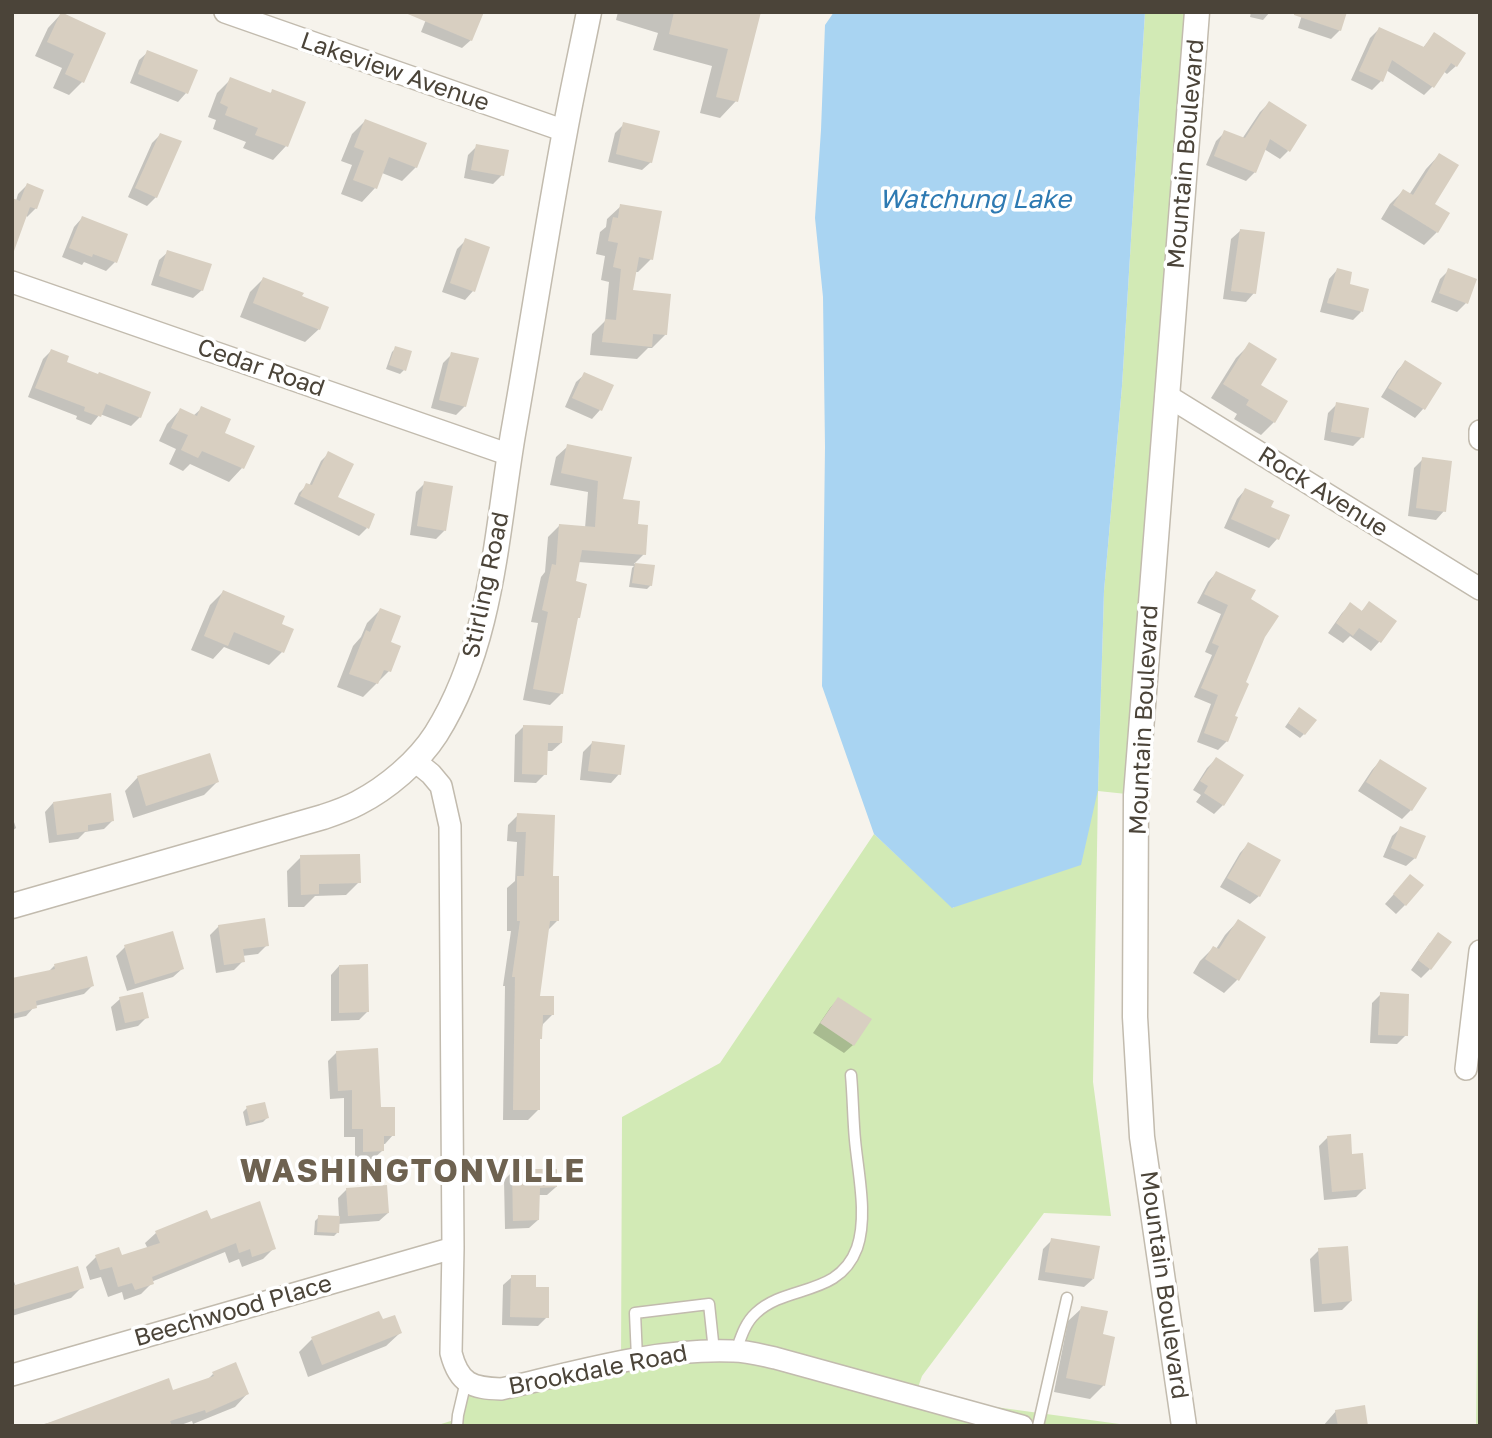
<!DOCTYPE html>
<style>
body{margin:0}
#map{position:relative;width:1492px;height:1438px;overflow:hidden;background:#f6f3ec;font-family:"Golos Text",sans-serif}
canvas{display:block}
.frame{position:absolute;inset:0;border:14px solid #4b4439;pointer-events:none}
</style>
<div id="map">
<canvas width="1492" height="1438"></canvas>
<div class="frame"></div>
</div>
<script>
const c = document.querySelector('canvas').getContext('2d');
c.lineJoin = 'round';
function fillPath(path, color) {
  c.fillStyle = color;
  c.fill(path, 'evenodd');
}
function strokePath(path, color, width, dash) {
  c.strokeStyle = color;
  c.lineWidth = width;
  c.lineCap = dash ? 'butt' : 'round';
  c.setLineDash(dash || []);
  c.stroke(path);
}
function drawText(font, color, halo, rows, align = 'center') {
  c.font = font + ' "Golos Text",sans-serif';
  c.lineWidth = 7;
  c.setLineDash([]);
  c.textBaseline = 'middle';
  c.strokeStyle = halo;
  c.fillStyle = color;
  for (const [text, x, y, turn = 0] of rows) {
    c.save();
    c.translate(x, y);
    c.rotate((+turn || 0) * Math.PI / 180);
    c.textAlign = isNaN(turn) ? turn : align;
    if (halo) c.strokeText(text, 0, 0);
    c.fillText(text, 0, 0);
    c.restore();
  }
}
const green = new Path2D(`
 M1145,12H1197L1136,795L1098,791L1093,1082L1111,1216L1044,1213L922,1376L915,1396L1134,1426H435L457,1419L462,1386L621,1366L622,1117L720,1063L874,834L953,908L1098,790L1104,591L1122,386Z
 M1479,1196L1480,1426H1476Z`);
const water = new Path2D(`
 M834,12H1145L1122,386L1104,591L1098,790L1081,865L952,908L874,834L822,686L825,447L823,297L815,218L821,130L825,25Z`);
const shadow = new Path2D(`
 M429,12L471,40L462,48L421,32Z
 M618,12H759L736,101L720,118L700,113L712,66L653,50L658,33L616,20Z
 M1251,12H1270L1263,20L1250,17Z
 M1286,12H1346L1340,30L1331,39L1298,28L1302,15Z
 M61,14L104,34L82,82L69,95L53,88L62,68L35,56L48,28Z
 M1379,29L1422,49L1434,34L1456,66L1447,74L1443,71L1433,86L1424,95L1386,70L1381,81L1372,90L1351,80L1370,38Z
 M148,52L186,93L178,102L130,83L139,60Z
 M231,79L269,94L273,91L304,103L286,146L273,160L243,148L246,142L213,129L216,120L208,117L217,93Z
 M1269,103L1288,151L1280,159L1264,149L1255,172L1246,181L1206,165L1216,141L1225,132L1242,139L1260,112Z
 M365,121L416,167L402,181L382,173L375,188L362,202L341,194L352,165L341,161L352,134Z
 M624,124L651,162L642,170L608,162L615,133Z
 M160,135L156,197L147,206L128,197L152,143Z
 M477,146L502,175L493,184L464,178L468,155Z
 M1439,155L1433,205L1437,232L1424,245L1381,219L1390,204L1403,191L1409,195L1426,169Z
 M27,185L36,208L27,217L16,201L18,194Z
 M621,206L651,259L638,272H634L631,292L666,334L652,348H648L637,359L590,355L592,334L605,321L609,282L601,280L605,256L596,254L600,232L606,227L607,219Z
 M82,218L115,262L106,271L84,262L82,265L62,257L74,227Z
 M1240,231L1254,293L1246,302L1223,299L1231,239Z
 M466,240L473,291L465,300L442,292L457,249Z
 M168,252L202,290L193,298L151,285L159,260Z
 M1337,270L1347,285L1361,312L1353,320L1320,312L1329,279Z
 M1449,270L1466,303L1457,312L1431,302L1440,279Z
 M263,279L300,297L319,329L305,342L240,317L250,292Z
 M1250,344L1259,385L1274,422L1261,435L1234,419L1237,414L1211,398L1236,358Z
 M396,348L404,370L400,374L386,369L392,352Z
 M51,351L65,363L140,417L131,426L100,414L91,425L76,419L77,416L28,397L43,359Z
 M452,354L465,406L456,415L431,408L443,363Z
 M1405,362L1439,383L1423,409L1415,418L1381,397L1397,371Z
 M585,374L600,410L592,419L565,407L576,382Z
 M1337,404L1362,437L1353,446L1324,440L1328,413Z
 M202,408L222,433L252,447L242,468L229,482L190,464L183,471L169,464L176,449L159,441L167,424L180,410L193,416Z
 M568,446L621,501L637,526L644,554L634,564L653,566L651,585L647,589L629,587L632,568L634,566L578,562L562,693L550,705L523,700L538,623L531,622L541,577L545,572L548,537L559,526L585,528L588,492L550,485L556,457Z
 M329,453L335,498L367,528L359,536L294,504L299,493L307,485L309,486L321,461Z
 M1423,459L1444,511L1436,520L1408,516L1414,468Z
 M425,483L445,530L436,539L410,535L416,492Z
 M1245,490L1277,539L1269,548L1224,528L1237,499Z
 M1216,573L1249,599L1263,636L1243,683L1233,717L1235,718L1227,741L1218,750L1197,742L1211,704L1194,697L1212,655L1205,652L1221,614L1197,603L1208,582Z
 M223,592L280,625L282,652L269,665L224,647L213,659L191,650L210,605Z
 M1369,603L1394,621L1379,642L1371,651L1350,636L1343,643L1328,633L1342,613L1350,605L1361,612Z
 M380,610L389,643V671L363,697L337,687L353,646L361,637L367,623Z
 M1295,713L1304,734L1300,738L1285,727Z
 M524,726L561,743L552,751H546L545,774L536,783L514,782L515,735Z
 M592,743L619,774L611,783L580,780L583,752Z
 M1216,759L1223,805L1214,814L1196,802L1201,795L1193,790L1207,768Z
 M1380,761L1411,810L1402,819L1358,791L1372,770Z
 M138,777L217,782L204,795L133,818L125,791Z
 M53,803L113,820L104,829L85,832L78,839L49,843L45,812Z
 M518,815L551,878L557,921L547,931L538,997L553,1014L543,1024L538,1040V1110L528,1120H503L505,986H503L511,931H507V888L515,881L517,842L507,841L508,825Z
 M12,816L16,828L12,831Z
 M1401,828L1415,858L1406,866L1383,857L1392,836Z
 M1248,844L1259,896L1250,904L1220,887L1240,853Z
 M301,857L359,882L346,895L315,896L304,907H288L287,871Z
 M1402,885L1405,905L1396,914L1385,904Z
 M1238,921L1237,980L1224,993L1193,973L1200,961L1213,948L1216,949L1225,935Z
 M219,926L267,945L258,954L242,956L243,961L234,970L216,973L210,935Z
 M1430,943V969L1421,978L1411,970Z
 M125,947L182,969L173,977L127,991L116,956Z
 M54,966L92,986L84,994L35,1006L26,1016L12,1019V979L48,972Z
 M339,966L368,1011L359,1020L331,1021V975Z
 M1381,994L1406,1035L1397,1044L1370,1043L1372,1003Z
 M120,999L147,1017L138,1026L116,1031L111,1007Z
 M838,999L853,1045L844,1053L813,1033L830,1008Z
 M337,1052L379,1109L393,1135L385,1144H382V1151L373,1159L355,1160V1137H344V1098L330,1099L328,1061Z
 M1480,1060V1074L1473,1066Z
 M247,1108L267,1118L263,1122L246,1126L243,1112Z
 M1328,1137L1351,1155L1365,1188L1356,1197L1324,1200L1319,1146Z
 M513,1171L556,1187L547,1195H538V1220L529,1228L505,1229L504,1180Z
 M347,1189L388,1213L379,1221L338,1224L337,1233L334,1236L314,1235L315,1221L319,1217L339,1218L338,1198Z
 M210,1221L274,1248L263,1259L242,1267L239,1259L229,1263L225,1252L151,1282L152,1283L141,1294L124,1300L122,1292L108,1297L101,1277L90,1280L86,1267L96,1257H121L148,1249L145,1243L156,1233Z
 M1052,1240L1093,1279L1084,1287L1038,1280L1043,1249Z
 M1319,1250L1351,1301L1342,1310L1314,1312L1310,1259Z
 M12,1276L16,1287H82L71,1298L12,1316Z
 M512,1277L534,1288L547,1317L538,1326L502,1325L503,1285Z
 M1082,1308L1101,1336L1104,1385L1090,1399L1054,1392L1068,1321Z
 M382,1322L400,1333L386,1346L308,1377L299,1352L312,1339Z
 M213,1374L247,1394L235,1407L193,1424L192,1421L178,1426H36L172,1392L207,1380Z
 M1336,1411L1367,1426H1323Z`);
const building = new Path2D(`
 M61,12L106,33L84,83L65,74L74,54L47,42Z
 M403,12H484L472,41Z
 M674,12H761L738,102L716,97L728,49L669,34Z
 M1294,12H1347L1341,31L1294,15Z
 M1379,27L1424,47L1434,32L1466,53L1457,67L1451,63L1434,88L1392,60L1383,82L1359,71Z
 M147,50L198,70L188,94L138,74Z
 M230,77L271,93L272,89L306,102L288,147L255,135L258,128L225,115L228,107L220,103Z
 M1269,101L1307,125L1290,152L1270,139L1256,173L1214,156L1224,130L1245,138Z
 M365,119L427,143L417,168L389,157L377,189L353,180L364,151L354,147Z
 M623,122L660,131L652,163L616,154Z
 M160,133L182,141L157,198L135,188Z
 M476,144L509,150L504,176L471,170Z
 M1439,153L1459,165L1435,204L1450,213L1438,233L1393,205L1403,189L1413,195Z
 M27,183L44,190L37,209L30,207L14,251L12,250V198L20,201Z
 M620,204L662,211L653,260L639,257L633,290L671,294L667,335L653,334L652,347L602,342L605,319L616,320L621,269L613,267L618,243L608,241L613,217L618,218Z
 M82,216L128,234L117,263L93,254L92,257L69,248Z
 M1240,229L1265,232L1256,294L1231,291Z
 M465,238L490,247L475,292L450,283Z
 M167,250L212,264L203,291L159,276Z
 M1337,268L1352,272L1350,284L1369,289L1363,312L1327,303Z
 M1448,268L1477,279L1468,304L1439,293Z
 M263,277L304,293L302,296L329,307L320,330L253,303Z
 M1249,342L1277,359L1261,385L1288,401L1275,423L1246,405L1249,400L1223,384Z
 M395,346L412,351L406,371L389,365Z
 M51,349L69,356L67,362L98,374L99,372L151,392L141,418L106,404L101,417L84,411L85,407L35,388Z
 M451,352L479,358L466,407L439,400Z
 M1405,360L1442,383L1425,410L1388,388Z
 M584,372L614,385L602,411L572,398Z
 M1336,402L1369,408L1364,438L1331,432Z
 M201,406L231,419L225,433L255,446L244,469L202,451L198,458L181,450L188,435L171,428L180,408L197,416Z
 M567,444L632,457L623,499L640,501L638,524L648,525L646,555L582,550L576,581L587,584L580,618H578L563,694L533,689L548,612L542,610L552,564L556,565L559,524L595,527L598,481L561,473Z
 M328,451L354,464L338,497L375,514L369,529L300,496L306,483L312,485Z
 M1422,457L1452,461L1446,512L1416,508Z
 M424,481L453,486L446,531L417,526Z
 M1245,488L1274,501L1271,507L1290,515L1279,540L1231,519Z
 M635,563L655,565L652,586L632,583Z
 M1216,571L1256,590L1251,599L1279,616L1265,637L1246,682L1249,684L1235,716L1238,717L1228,742L1204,733L1218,695L1201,688L1219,646L1212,643L1228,605L1204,594Z
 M223,590L285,616L282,624L294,629L284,653L234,632L228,646L204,636Z
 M1369,601L1397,621L1381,643L1359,628L1353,636L1336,623L1350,602L1362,611Z
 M380,608L401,616L391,642L401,646L391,672L384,670L378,684L349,674L366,630L370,632Z
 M1299,707L1317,720L1305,735L1288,723Z
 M523,725L563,726L562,743H548L547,775L522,774Z
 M592,741L625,745L621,775L588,771Z
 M210,753L219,782L146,806L137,776Z
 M1216,757L1244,775L1224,806L1204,793L1208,786L1200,781Z
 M1380,759L1427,788L1412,811L1366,782Z
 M111,793L114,821L88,825V831L57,835L53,802Z
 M517,813L555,815L553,876H559V921H550L540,996H554V1015H543L542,1039H540V1110H513L515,977H512L520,921H517V876H524L526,832H516Z
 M1400,826L1426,836L1416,859L1391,848Z
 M1248,842L1281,860L1260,897L1227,878Z
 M360,854L361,883L319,884V894L301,895L300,855Z
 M1410,874L1424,885L1406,906L1393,894Z
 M265,918L269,946L243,949L245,962L224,965L218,925Z
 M1238,919L1266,937L1239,981L1205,959L1213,946L1219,949Z
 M173,931L184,969L135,984L124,945Z
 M1438,932L1452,942L1431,970L1418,960Z
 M87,956L94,986L36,1001L37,1008L12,1014V978L55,969L54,964Z
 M368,964L369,1012L339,1013V965Z
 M143,992L149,1018L125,1023L119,997Z
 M1380,992L1409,994L1408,1036L1378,1035Z
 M838,997L872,1019L854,1046L820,1023Z
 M378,1048L381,1107H395V1136H384V1151L363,1152V1129H352V1090L338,1091L336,1051Z
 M265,1102L269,1118L250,1123L246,1106Z
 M1351,1134L1352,1154L1363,1153L1366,1189L1332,1192L1327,1136Z
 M512,1169H557V1187L540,1188L539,1220L513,1221Z
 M387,1185L389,1213L348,1216L346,1188Z
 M260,1201L276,1249L252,1257L250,1249L239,1253L236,1243L152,1277L154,1284L135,1290L132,1283L118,1287L112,1267L100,1270L95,1255L119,1247L122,1255L160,1243L155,1231L207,1210L211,1219Z
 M318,1215L340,1216L339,1233L317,1232Z
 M1051,1238L1100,1246L1094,1279L1045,1272Z
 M1348,1246L1352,1301L1322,1304L1318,1248Z
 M78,1266L84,1288L12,1310V1286Z
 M511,1275H536V1287H549V1318L510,1317Z
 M1081,1306L1108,1311L1103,1334L1115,1337L1105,1386L1066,1378Z
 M379,1311L383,1319L395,1315L402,1333L322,1365L311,1337Z
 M236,1362L249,1394L206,1413L205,1410L170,1421L172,1426H45V1424L169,1378L173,1390L214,1376L212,1372Z
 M1365,1405L1368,1426H1338L1335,1410Z`);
const service = new Path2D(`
 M736,1351C741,1337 745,1323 756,1313C787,1284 839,1297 857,1248C868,1216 858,1173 855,1140C853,1119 853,1097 851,1075
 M637,1358L635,1313L709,1304L714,1351
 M457,1426L458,1415L466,1381
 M1038,1426L1067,1298`);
const minor = new Path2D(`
 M225,12L565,131
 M12,282L510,455
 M1166,395L1480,589
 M1480,431V439
 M415,761L431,774L441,786L450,826L453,1248L451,1353C459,1384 472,1388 501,1389C577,1372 654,1348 733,1351C747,1351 761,1355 775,1358L1022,1426
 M1466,1069L1480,951
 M12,1375L453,1248`);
const tertiary = new Path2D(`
 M12,906L323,817C335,813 347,809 358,803C387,788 418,762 436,734C492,645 496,535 513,434C531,333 546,232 565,131C572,92 581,52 589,12
 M1184,1426L1142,1137L1135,1017L1136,795L1197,12`);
const streetNames = [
 ["Lakeview Avenue",395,72,19],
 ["Mountain Boulevard",1186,154,-85],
 ["Cedar Road",261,368,19],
 ["Rock Avenue",1323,492,32],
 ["Stirling Road",486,585,-78],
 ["Mountain Boulevard",1144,720,-87],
 ["Mountain Boulevard",1164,1285,82],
 ["Beechwood Place",233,1311,-16],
 ["Brookdale Road",598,1370,-11]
];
const waterNames = [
 ["Watchung Lake",975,200]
];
const districtNames = [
 ["WASHINGTONVILLE",413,1172]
];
fillPath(green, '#d2eab5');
fillPath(water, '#a9d4f2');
fillPath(shadow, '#0003');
fillPath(building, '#d8cfc1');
strokePath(service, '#c2bbae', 13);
strokePath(minor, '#c2bbae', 24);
strokePath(tertiary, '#c2bbae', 27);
strokePath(service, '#fff', 10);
strokePath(minor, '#fff', 21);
strokePath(tertiary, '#fff', 24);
drawText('24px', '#4b4439', '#fff', streetNames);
drawText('italic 26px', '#2e7ab2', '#fff', waterNames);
c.letterSpacing = '2px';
drawText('bold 32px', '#6e6250', '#fff', districtNames);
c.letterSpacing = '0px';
</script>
